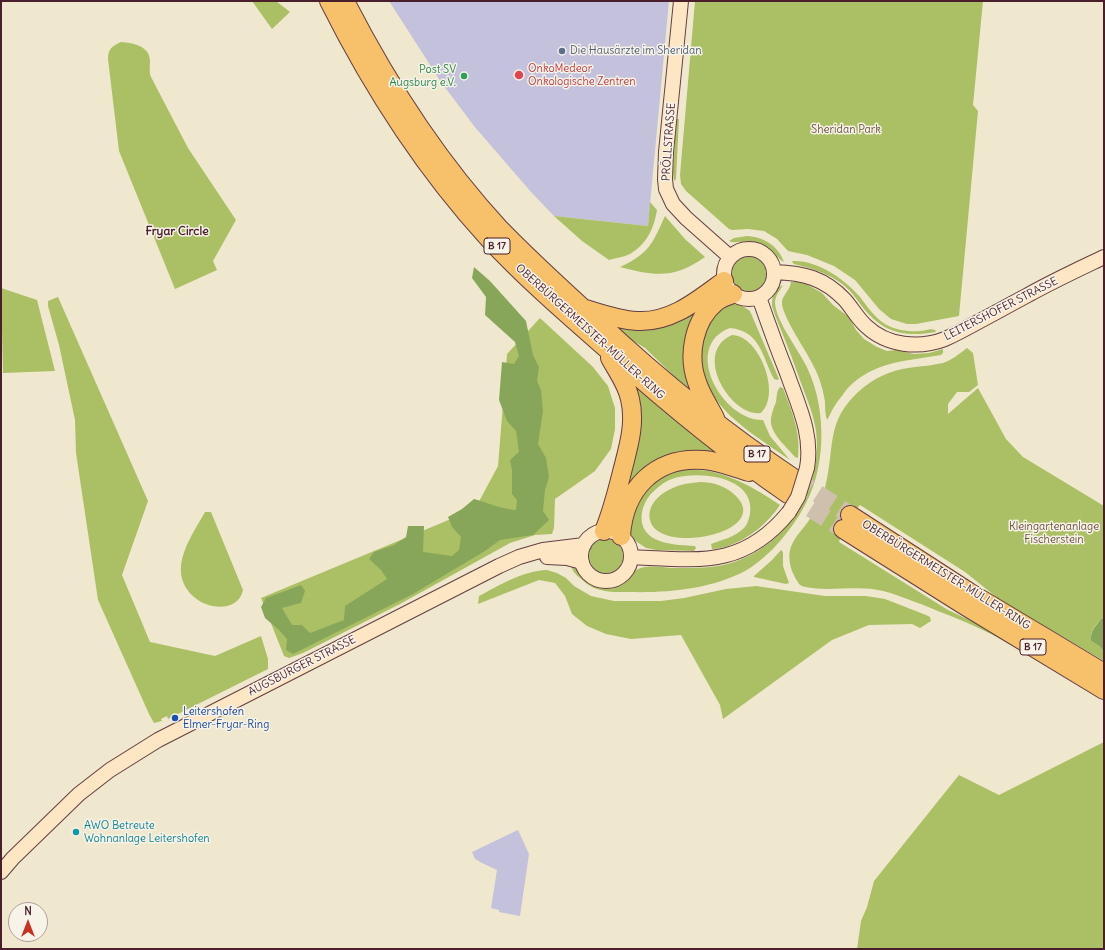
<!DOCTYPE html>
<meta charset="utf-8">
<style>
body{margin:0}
#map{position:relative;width:1105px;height:950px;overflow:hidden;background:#f0e8ce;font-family:Delius,sans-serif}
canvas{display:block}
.frame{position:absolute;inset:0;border:2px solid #4a1f2b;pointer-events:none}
.north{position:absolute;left:8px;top:902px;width:40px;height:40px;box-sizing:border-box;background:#f7f3e8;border:1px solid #b29e9c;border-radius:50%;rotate:0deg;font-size:11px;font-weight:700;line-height:16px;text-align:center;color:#4a1f2b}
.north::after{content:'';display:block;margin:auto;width:14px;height:18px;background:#c8321e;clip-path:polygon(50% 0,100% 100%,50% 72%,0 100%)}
</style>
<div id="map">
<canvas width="1105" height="950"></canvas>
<div class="frame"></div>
<div class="north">N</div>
</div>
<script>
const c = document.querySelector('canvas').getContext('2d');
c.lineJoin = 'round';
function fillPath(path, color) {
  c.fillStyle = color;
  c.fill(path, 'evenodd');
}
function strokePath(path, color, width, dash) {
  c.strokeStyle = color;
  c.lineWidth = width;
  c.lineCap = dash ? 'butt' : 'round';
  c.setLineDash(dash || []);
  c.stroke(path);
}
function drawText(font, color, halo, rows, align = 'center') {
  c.font = font + ' Delius,sans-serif';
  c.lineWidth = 3;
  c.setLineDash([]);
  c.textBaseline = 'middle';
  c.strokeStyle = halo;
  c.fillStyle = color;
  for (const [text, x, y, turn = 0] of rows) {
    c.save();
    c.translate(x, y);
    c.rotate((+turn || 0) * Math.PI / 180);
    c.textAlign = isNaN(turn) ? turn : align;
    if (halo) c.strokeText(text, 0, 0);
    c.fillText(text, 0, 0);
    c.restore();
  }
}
const industrial = new Path2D(`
 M389,1H669L648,226L554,216L531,192L474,126L441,82Z
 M518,830L529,854L520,916L499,912V910L491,908L497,870L482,863L475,859L472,852Z`);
const green = new Path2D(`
 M252,1H276L290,12L272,29Z
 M695,1H983L973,105L978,111L959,316L916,324H907L891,319L879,309L855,280L834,266L807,255L788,251L777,239L764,231L748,229L732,230L729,229L686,191L681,184L680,175Z
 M121,42C133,43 150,46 150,61C150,68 149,71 151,77L188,148L236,220L213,261L217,270L175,289L119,151L108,59C108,49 112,46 121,42Z
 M676,119H679L676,179L674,181L673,171Z
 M650,202L657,210C654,228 647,244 630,254C624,257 615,258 609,260L582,241L554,216L648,226Z
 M665,216L685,239L705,257C674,279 655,276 620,267C650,253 652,244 665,216Z
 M747,236C763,237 778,245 784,262L782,261C771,251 764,241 747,241C741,241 736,244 729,241L734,238Z
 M732 274a17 17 0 1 1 34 0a17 17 0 1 1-34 0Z
 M793,261C817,260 845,279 860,297C867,306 874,317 885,324C895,330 908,332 920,331C926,331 930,328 935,330L936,332C906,337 885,334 864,309C859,303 855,296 849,290C834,275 814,269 794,264L792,262Z
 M791,282H799L808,285L822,293L833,305L849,317L856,330L864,339L877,347L887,351L896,350L914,354L929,353L943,349V353L941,355C907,361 873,361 847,389C843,395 838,400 834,407C831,411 830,416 827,420C825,414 825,408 825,402C823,390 820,378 814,367C808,353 780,314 782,301C783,295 790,290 791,282Z
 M783,285C780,291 775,295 775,303C776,320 795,345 803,360C826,399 828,462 806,503C794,527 770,557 745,571C711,589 668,593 630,592C620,592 608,593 597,589C591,587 585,583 580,578C575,574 571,570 571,563C580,568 584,578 593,583C605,588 618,587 627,578C632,574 635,570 641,568C650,565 662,567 671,568C693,568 714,569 734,562C788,544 823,488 816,431C814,417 809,404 804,391C798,375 793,360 787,345C782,332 776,319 772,306C772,296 774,289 783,285Z
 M1,288L37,300L55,371L3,373Z
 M58,297L148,501L122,575L150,642L215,656L261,636L268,659V669L168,719L167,716L161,719L162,721L154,723L149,714L98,600L76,453L75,420L59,345L48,306V301Z
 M710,301L694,392L675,377L645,348L630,339L614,324Z
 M738,303L750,311L779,379L777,380L774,379C762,357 761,331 730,328C681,346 722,421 763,420L770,436L790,460C754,434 695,403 702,350C705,327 709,321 724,305Z
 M540,318L593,367L608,386L615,408V429L611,449L595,471L555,499L554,528L552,534L535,535L510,543L400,604L303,653L289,658L284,656L261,598L475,509L498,466L507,354Z
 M732,335C759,335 782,394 761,413C732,418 691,353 732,335Z
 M967,348L973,353L978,385L969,392H957L948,404V414L978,388L1006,439L1023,457L1104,506V619H1101C1094,627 1090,631 1091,641L1099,646L1104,651V661L1000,600L965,572L860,505C849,516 843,528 839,542L948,610L980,625L1064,675L1065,677C1041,663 1017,648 993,635C970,623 945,614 921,604C909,600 896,594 883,591C860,585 835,591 812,588C808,587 803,587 800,585C797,582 794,575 792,571C783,544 799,536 812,516C817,508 822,497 825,488C836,445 824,420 864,387C879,375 896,369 915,367C924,366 934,365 943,363C952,360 959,354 967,348Z
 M631,380L722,457L692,453L616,513Z
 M780,387L783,388C792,411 801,433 798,458L795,457C786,446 769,433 771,418C772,412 774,407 776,402C777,397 776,392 780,387Z
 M682,467C692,471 703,469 713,472C738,478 759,491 780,505C767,524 750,538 728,546C723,547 718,549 712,549L711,544C722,540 735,537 744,528C747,525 749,519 750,514C756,476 697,470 672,479C663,482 656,489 650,495C639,509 637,530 655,539C667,545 682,545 695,546L696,548L694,551L656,550L646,548L634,540L630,533L629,513L653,479Z
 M700,482C713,482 726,486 736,496C773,533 658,556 650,520C646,502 666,489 681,485C687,483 694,483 700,482Z
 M205,512H211L243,590C237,621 177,607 181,565C183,547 196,528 205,512Z
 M589 556a17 17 0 1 1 34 0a17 17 0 1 1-34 0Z
 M781,550L783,552V566L789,583L786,584L754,577V576L772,560Z
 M547,570L557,573L566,578L574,586L591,596L614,601H661L684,598L726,589L756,586L825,596H866L885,599L926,615L930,617L931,621L920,628L912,624L869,625L832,640L723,719L720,705L681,635L631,639L606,634L587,626L572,614L565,596L555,583L539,580L478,604L479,596C500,585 522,571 547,570Z
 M1104,742V949H857L861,921L867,907L874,881L959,775L999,795Z`);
const forest = new Path2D(`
 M474,267L490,281L526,321L533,355L539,367L537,381L541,390L543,411L538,444L546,458L549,477L545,490L543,511L549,520L533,535L500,540L485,551L413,594L293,654L286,650L287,639L279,630L265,618L261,607L266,598L301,585L305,591L301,603L282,608L292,625H302L310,633L344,620L345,606L387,579L381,570L369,559L374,552L394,545L406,537L408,526H424L423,552L452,556L459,550L461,537L452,527L448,517L462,509L474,499C488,503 502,509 516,510L517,500L512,494V470L510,460L519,452L516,431L507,421L499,400L502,362L514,364L519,356L515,342L485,315L486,297L472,278Z
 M1101,619H1104V651L1099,646L1091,641C1090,631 1095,627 1101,619Z`);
const highwayTunnel = new Path2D(`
 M795,479L850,515
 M788,494L843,529`);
const secondary = new Path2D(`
 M681,1L666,152L665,179L666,189L673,204L686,218L730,257
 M724 274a25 25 0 1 1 50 0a25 25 0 1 1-50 0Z
 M774,272C804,273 824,278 845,300C852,308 858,319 866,326C887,346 919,349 945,339C956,334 967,328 978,322C995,313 1011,304 1028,295C1053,281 1079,269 1104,257
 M759,297C768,323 777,348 787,373C798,405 813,434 807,468
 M581 556a25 25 0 1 1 50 0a25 25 0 1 1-50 0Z
 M547,557L567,558L582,562
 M631,557C697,560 743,569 789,512
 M1,872L13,858L79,794L110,770L158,740L499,566L519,557L543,550L584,545`);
const highway = new Path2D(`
 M329,1C372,87 424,168 489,239C526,279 568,315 609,351C666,402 725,451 788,494
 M345,1C387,83 437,161 500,229C531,261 564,291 597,321C659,379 724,432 795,479
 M586,309C602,314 619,320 637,321C671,323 698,300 724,281
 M715,418C709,406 701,395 697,382C687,355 694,320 716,302C721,298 727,296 733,294
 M850,515L969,592L1104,673
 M843,529L962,604L1104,690
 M604,531C612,512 617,492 622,472C628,448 636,424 630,399C627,384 617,371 610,358
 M621,536C624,489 655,456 704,460C719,461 735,468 749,472`);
const secondaryBridge = new Path2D(`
 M789,512L798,497L807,468`);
const markers = [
 [562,51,4,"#5c6f8a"],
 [519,75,5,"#e0444e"],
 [464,76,4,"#2e9e5b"],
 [175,718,4,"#1a4fb4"],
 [76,832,4,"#0f9aa8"]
];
const shields = [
 [497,246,26],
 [757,454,26],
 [1033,647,26]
];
const shieldNames = [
 ["B 17",497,246],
 ["B 17",757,454],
 ["B 17",1033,647]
];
const serviceNames = [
 ["Die Hausärzte im Sheridan",570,51]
];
const healthNames = [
 ["OnkoMedeor",528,69],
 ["Onkologische Zentren",528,82]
];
const leisureNames = [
 ["Post SV",456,70],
 ["Augsburg e.V.",456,83]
];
const parkNames = [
 ["Sheridan Park",846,130],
 ["Kleingartenanlage",1054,527],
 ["Fischerstein",1054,540]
];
const streetNames = [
 ["PRÖLLSTRASSE",669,142,-86],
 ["LEITERSHOFER STRASSE",1001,309,-27],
 ["OBERBÜRGERMEISTER-MÜLLER-RING",590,332,42],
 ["OBERBÜRGERMEISTER-MÜLLER-RING",946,575,32],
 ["AUGSBURGER STRASSE",302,666,-27]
];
const transitNames = [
 ["Leitershofen",183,712],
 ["Elmer-Fryar-Ring",183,725]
];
const cultureNames = [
 ["AWO Betreute",84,826],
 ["Wohnanlage Leitershofen",84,839]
];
const neighbourhoodNames = [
 ["Fryar Circle",177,232]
];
fillPath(industrial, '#c3c1db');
fillPath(green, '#abc065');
fillPath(forest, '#88a65a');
strokePath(highwayTunnel, '#cfc0ad', 18, [18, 9]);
strokePath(secondary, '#633d43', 16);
strokePath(highway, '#633d43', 20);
strokePath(secondary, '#fce6c4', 14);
strokePath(highway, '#f7c06b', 18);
strokePath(secondaryBridge, '#633d43', 16, []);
strokePath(secondaryBridge, '#fce6c4', 14);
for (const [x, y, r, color] of markers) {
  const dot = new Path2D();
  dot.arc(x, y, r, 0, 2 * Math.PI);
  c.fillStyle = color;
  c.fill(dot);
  strokePath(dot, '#f7f3e8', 1.5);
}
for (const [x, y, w] of shields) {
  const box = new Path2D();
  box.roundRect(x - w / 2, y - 8, w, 16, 3);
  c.fillStyle = '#f7f3e8';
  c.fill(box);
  strokePath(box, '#4a1f2b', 1);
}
drawText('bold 10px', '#4a1f2b', null, shieldNames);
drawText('11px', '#4e5e75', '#f7f3e8', serviceNames, 'left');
drawText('11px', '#be3a42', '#f7f3e8', healthNames, 'left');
drawText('11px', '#27864d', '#f7f3e8', leisureNames, 'right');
drawText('11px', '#674f3c', '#f7f3e8', parkNames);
drawText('11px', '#4a1f2b', '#f7f3e8', streetNames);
drawText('11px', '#164399', '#f7f3e8', transitNames, 'left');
drawText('11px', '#0d838f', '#f7f3e8', cultureNames, 'left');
drawText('bold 12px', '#4a1f2b', '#f7f3e8', neighbourhoodNames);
</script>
